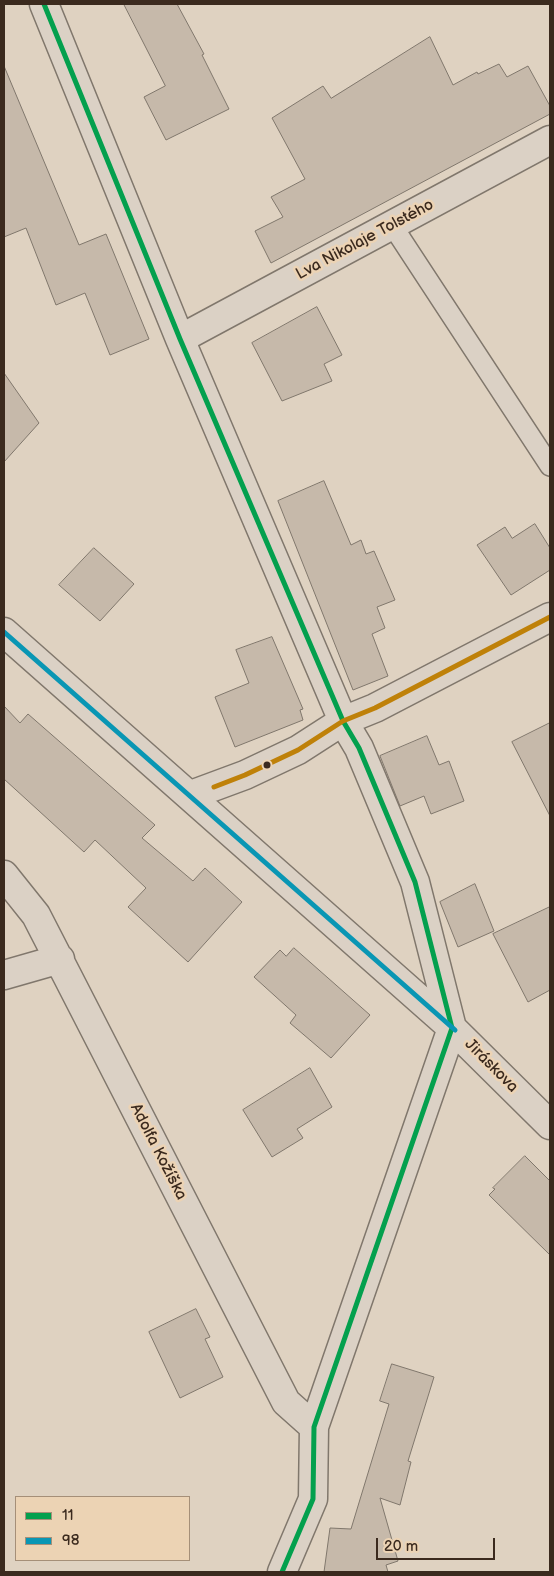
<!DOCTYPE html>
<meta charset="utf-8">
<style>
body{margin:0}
#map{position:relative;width:554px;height:1576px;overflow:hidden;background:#dfd2c1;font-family:"Balsamiq Sans",sans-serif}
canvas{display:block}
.frame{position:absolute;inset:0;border:5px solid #3b2a1e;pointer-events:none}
.legend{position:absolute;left:15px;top:1496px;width:175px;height:65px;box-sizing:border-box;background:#ecd3b4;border:1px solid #a58f78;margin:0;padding:6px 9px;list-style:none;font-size:15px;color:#3b2a1e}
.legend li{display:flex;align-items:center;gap:10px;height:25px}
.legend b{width:25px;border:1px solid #a58f78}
.scale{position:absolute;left:376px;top:1538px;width:119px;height:22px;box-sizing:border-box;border:2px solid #3b2a1e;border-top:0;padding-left:6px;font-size:15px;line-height:18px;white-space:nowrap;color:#3b2a1e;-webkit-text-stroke:4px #ecd3b4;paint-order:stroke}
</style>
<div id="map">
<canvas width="554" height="1576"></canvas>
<div class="frame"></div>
<ul class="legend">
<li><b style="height:6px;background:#03a04e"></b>11</li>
<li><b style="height:6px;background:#0996b4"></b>98</li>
</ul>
<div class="scale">20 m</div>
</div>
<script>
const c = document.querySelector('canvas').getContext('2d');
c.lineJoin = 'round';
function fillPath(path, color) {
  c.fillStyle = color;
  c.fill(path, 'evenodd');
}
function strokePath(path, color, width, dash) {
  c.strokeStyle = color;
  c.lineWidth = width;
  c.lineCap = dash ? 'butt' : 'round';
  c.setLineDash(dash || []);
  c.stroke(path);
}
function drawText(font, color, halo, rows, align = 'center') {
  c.font = font + ' "Balsamiq Sans",sans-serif';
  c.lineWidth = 5;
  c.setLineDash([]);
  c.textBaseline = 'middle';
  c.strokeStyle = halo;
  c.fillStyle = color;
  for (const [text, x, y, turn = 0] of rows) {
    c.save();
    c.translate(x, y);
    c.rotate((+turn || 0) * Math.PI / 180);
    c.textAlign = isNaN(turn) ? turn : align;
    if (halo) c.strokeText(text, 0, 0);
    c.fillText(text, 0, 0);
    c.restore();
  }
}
const building = new Path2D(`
 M124,4H177L204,54L202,55L229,109L166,140L144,97L165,86Z
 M430,37L453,85L477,72L478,74L499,64L507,77L528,66L550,106V114L271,263L255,231L283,217L271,197L305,179L272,118L323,86L331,98Z
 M4,66L79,245L106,234L149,339L110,355L85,293L56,305L26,228L4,237Z
 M317,307L342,355L324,364L332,381L282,401L252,343Z
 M4,373L39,423L4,462Z
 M324,481L351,545L361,540L366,554L374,551L395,600L377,607L385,628L372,634L388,676L353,690L278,501Z
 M535,524L550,548V570L511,595L477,545L505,527L512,538Z
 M94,548L134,584L100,621L59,585Z
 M272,637L303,709L300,710L303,720L235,747L215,697L249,683L236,650Z
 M4,706L20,723L28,714L155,825L142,838L193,881L205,868L242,902L188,962L128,907L146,888L95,840L84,852L4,779Z
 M550,723V816L512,742Z
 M427,736L439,765L449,761L464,801L431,814L424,796L400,806L380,756Z
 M475,884L494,931L458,947L440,902Z
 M550,907V990L528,1002L493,934Z
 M294,948L370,1015L331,1058L290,1023L296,1015L254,977L280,950L286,956Z
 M310,1068L332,1107L297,1129L303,1138L272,1157L243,1110Z
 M525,1156L550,1181V1255L489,1195L495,1189L493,1188Z
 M196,1309L210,1337L205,1339L223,1377L180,1398L149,1332Z
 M392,1364L434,1377L408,1461L411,1462L400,1505L380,1498L398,1561L386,1565L388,1572H324L330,1528L351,1529L389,1404L380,1401Z`);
const service = new Path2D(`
 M392,225L550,466`);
const minor = new Path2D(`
 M44,4L180,339L343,721L359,748L415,882L452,1028L314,1427L313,1499L282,1572
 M180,339L550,140
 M4,632L452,1028L550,1125
 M191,795L245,775L298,750L343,721L375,708L550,617
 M4,875L36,915L286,1402L314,1427
 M4,975L60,959`);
const bus1 = new Path2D(`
 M44,4L180,339L343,721L359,748L415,882L452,1028L314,1427L313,1499L282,1572`);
const bus2 = new Path2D(`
 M4,632L455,1030`);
const bus3 = new Path2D(`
 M214,787L245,775L298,750L343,721L375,708L550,617`);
const markers = [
 [267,765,4.5,"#3b2a1e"]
];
const streetNames = [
 ["Lva Nikolaje Tolstého",365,240,-28],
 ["Jiráskova",491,1066,45],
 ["Adolfa Kožíška",158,1152,63]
];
fillPath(building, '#c6b9aa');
strokePath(building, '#80776c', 1);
strokePath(service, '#80776c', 22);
strokePath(minor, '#80776c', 31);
strokePath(service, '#dbd1c5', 19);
strokePath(minor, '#dbd1c5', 28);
strokePath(bus1, '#03a04e', 5);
strokePath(bus2, '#0996b4', 5);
strokePath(bus3, '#bf8109', 5);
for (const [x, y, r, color] of markers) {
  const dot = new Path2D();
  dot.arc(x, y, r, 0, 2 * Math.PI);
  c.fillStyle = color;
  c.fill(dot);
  strokePath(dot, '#ecd3b4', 2);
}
drawText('16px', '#3b2a1e', '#ecd3b4', streetNames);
</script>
